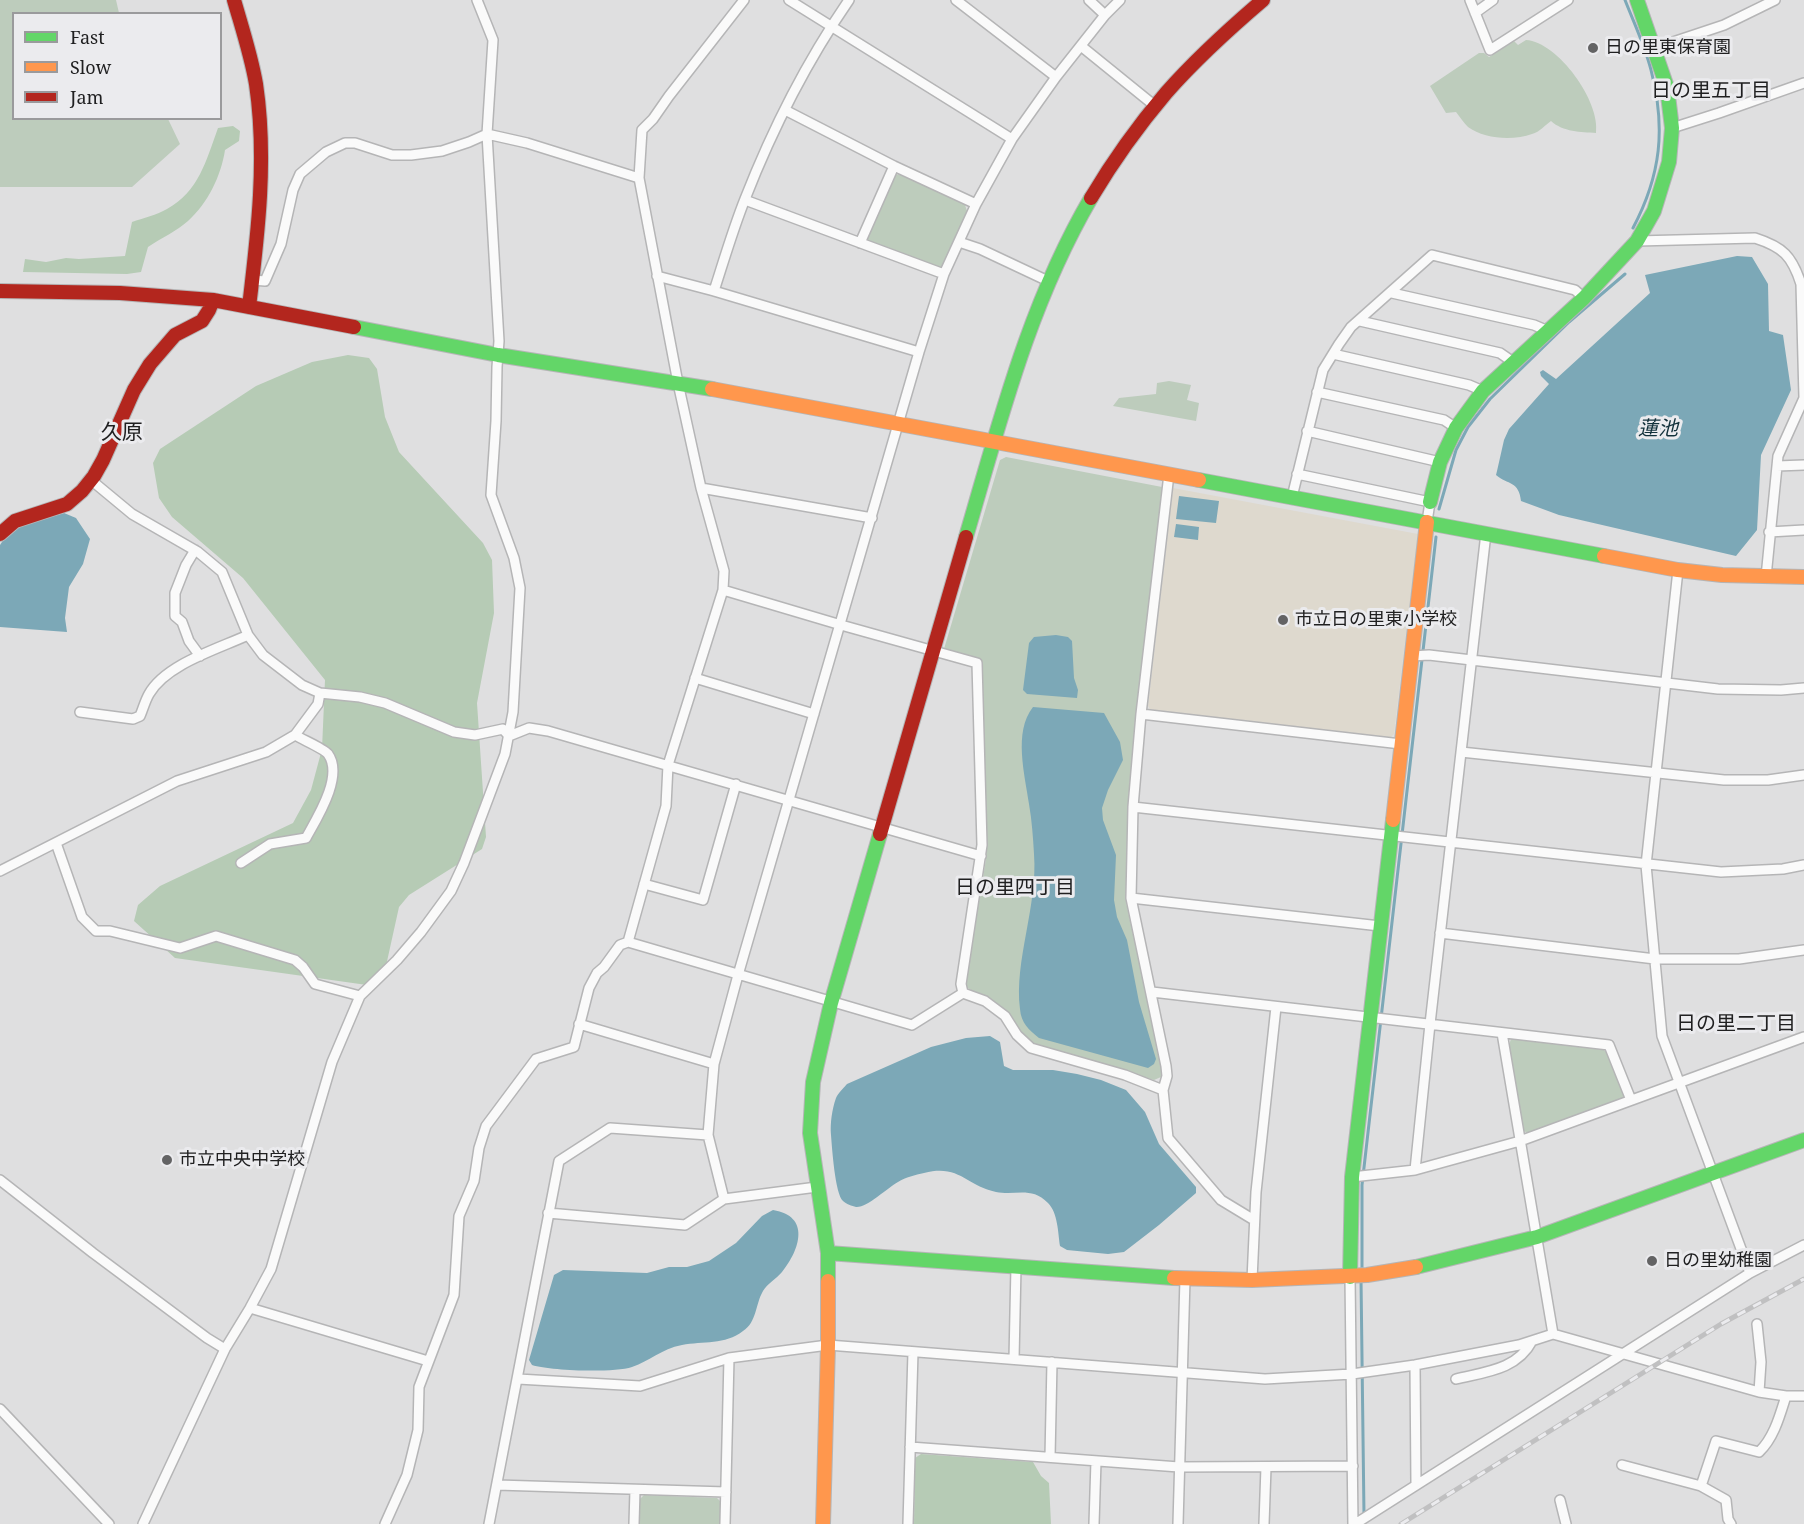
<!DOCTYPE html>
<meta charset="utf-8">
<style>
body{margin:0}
#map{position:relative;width:1804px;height:1524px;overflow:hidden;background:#dfdfe0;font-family:"Noto Serif",serif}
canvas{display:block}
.legend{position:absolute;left:12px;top:12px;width:210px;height:108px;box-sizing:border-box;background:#ebebee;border:2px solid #9a9a9c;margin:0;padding:8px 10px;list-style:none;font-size:18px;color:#202021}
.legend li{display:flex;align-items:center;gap:12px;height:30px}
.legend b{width:30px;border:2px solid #9a9a9c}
</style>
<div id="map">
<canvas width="1804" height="1524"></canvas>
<ul class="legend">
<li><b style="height:8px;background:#63d668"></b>Fast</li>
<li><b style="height:8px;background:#ff974d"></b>Slow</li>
<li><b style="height:8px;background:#b3261e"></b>Jam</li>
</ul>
</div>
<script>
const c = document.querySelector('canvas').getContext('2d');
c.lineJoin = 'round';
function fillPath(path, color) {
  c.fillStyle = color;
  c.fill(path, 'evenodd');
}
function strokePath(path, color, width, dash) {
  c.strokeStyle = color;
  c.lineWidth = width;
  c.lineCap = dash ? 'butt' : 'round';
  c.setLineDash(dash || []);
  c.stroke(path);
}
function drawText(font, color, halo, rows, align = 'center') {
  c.font = font + ' "Noto Serif","Noto Sans JP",serif';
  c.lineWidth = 6;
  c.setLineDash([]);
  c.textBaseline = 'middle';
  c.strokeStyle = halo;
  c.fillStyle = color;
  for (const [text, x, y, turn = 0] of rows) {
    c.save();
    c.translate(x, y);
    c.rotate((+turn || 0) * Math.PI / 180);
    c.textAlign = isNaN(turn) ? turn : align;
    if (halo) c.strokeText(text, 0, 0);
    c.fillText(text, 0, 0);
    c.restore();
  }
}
const education = new Path2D(`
 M1173,488L1418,534L1394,734L1390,738L1151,711L1148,706Z`);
const green = new Path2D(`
 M0,0H116L119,13L14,14V118L168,119L180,144L132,187H0Z
 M1526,40C1558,42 1601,102 1596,133C1581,132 1563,132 1551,121C1545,125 1540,132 1532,134C1513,141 1484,139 1468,127C1464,123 1460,117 1456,112L1446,113L1430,86L1479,53H1484L1489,57L1514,41L1518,45Z
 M901,174L965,205L967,211L941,268H937L869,242L867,237L894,175Z
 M1169,381L1191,385L1187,400L1199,403L1196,421L1113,406L1119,398L1156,394L1157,383Z
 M1006,457L1162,487L1129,790L1126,902L1162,1066L1161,1077L1154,1080L1032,1044L985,997L971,990L965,986L986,859L982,660L944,649L1000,460Z
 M1511,1039L1603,1049L1607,1053L1625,1094L1621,1100L1529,1133L1523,1131L1509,1045Z
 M644,1495L717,1498L721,1502V1524H639L640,1499Z`);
const forest = new Path2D(`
 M233,126L240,131L239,141L225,150C221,176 208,203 188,221C177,231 161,238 148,247L141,272L127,274L23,272L25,259L46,262L66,258L79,259L125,256L132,222C143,218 157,215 167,209C199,191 206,161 218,128Z
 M348,355L369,358L377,369L385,417L399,452L483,543L492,560L494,613L477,703L486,837L482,849L409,895L399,907L384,975L367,985L175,958L134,921L138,905L160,886L293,823L311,790L322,749L325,680L243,578L172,517L159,498L153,463L160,449L256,386L312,362Z
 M921,1454L1033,1462L1041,1476L1049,1483L1051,1524H914L915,1458Z`);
const water = new Path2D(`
 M1737,256L1752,257L1768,284L1769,331L1783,335L1791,390L1761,455L1757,530L1736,556L1559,515L1521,501C1519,481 1508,485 1496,475L1497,471L1504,440L1509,429L1549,384L1541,376L1540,372L1543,370L1556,379L1650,293L1645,275Z
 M1179,496L1219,501L1216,523L1176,519Z
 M64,513L76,518L90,539L83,564L69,587L65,618L67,632L0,627V545C14,523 40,520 64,513Z
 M1176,524L1199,527L1198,540L1174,537Z
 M1056,635L1068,637L1072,641L1074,678L1078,690L1077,698L1027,694L1023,690L1029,643L1034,637Z
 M1033,707L1104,713L1120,742L1123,760L1108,790L1102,808L1103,820L1116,855L1114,900L1117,917L1127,940L1139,1002L1156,1059L1154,1064L1148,1068L1039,1038C1029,1030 1021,1023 1020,1009C1014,960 1038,906 1034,854C1033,838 1032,821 1029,804C1025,775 1013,732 1033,707Z
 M990,1036L1000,1042L1004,1066L1013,1070H1053L1077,1074L1101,1080L1126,1090L1145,1112L1159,1144L1196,1187V1193L1159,1225L1124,1252L1108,1254L1067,1250L1060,1246C1058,1233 1058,1213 1048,1203C1031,1186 1016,1196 996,1192C966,1186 960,1164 924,1173C915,1175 906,1177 898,1182C887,1188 867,1208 856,1207C852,1206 846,1204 843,1201C835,1194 832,1147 831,1135C830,1124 832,1109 836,1098C838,1093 843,1089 847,1084L931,1047L966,1038Z
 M773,1210C811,1216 800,1250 782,1272C776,1279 767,1284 763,1291C755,1305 757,1322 743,1331C725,1345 703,1341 682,1345C661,1349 650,1361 632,1367C613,1373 551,1371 532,1365L529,1360L554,1275L563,1270L647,1273L669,1267H687L709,1261L736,1243L762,1216Z`);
const stream = new Path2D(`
 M1625,0C1634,23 1645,46 1651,70C1666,128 1661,175 1633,228
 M1439,509L1456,450L1468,427L1490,399L1569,322L1625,274
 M1362,1272V1185L1436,537
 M1361,1279L1364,1515`);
const street = new Path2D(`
 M789,0L1012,139
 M956,0L1056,77
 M1089,0L1105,15
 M1470,0L1490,50L1568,0
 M1475,13L1493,0
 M1081,46L1155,106
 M1655,48L1724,25L1775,0
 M785,110L894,166L976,204
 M1672,128L1719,113L1804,83
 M745,200L944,274
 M1637,241L1755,238C1783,247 1792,256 1801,284L1804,398L1778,456L1766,577
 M959,242L980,249L1048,281
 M860,243L894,166
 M657,276L714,291L919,352
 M253,280L265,281L281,244L293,190L300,174L326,152L345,143H355L392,155H411L442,151L469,142L487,134L527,143L639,178
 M714,291C724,260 733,229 745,199C772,130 807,61 849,0
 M1392,293L1534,325L1548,331
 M1360,321L1500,353L1513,362
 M1333,354L1469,385L1483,391
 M1317,392L1444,420L1456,428
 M1307,431L1440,462
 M1777,466L1804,465
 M1169,474L1141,714L1133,807L1131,898L1166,1066L1167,1076L1163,1090L1168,1138L1221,1200L1254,1220
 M1297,474L1430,502L1427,522
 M91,480L132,514L198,552L222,572L248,635L263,655L302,685L320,693L360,697L385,703L454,732L475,735L503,729L509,736
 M701,488L872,518
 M1292,497L1323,370L1339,344L1351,327L1432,255L1575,290L1584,298
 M1769,532L1804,530
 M195,550L186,565L175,593V616L182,622L189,641L200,656
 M1678,570L1646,865L1662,1036L1750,1273
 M723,590L841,625L977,663L982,845L961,984L963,993
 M1412,656L1429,655L1718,689L1781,690L1804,688
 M695,678L814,714
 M80,712L133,719L140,716C143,709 145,701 149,694C166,664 218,649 248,635
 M1141,714L1401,744
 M509,736L529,728L548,731L981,856
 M1461,752L1724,780H1768L1804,775
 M1133,807L1721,872L1783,869L1804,865
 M56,843L82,917L96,931H110L180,948L216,936L295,960L303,967L315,984L360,996
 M241,863L270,844L306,838C317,818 344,776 328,754C323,748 303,740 295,735
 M0,871L177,781L266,752L295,735L318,704L320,693
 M644,884L703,900L736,784
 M1131,898L1380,926
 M1440,933L1655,959H1739L1804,950
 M628,942L666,806L668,765L723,590L724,571L701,488L678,383L639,178L642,130L653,119L669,96L744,0
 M1152,992L1609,1045L1631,1100
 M579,1024L714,1064
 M1502,1033L1553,1334
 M1415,1170L1430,1024L1486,533
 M1352,1177L1415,1170L1520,1141L1804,1037
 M0,1180L93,1253L207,1338L225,1349
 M724,1199L708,1135L714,1064L738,975L919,352L944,274L976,204L1012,139L1056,77L1105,15L1120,0
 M548,1213L685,1225L724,1199L817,1187
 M1350,1277L1353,1524
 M1252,1280L1256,1192L1276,1007
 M250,1308L428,1361
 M1757,1324L1761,1362L1759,1392
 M1014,1359L1016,1266
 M1415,1365L1416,1484
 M518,1379L640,1386L729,1358L828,1345L1265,1379L1352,1374L1415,1365L1519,1345L1553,1334L1759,1392L1786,1396H1804
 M1456,1379C1484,1372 1517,1370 1532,1341
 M0,1409L109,1524
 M910,1447L1179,1467L1353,1466
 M1050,1457L1052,1362
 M1622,1465L1701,1486L1726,1500L1728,1519L1731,1524
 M497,1485L726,1492
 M1701,1486L1716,1441L1759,1452C1774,1438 1780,1415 1786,1396
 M1560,1500L1566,1524
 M143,1524L225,1349L250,1308L271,1269L332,1062L360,996L397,960L421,932L451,891L464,863L505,754L513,712L520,588L514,558L491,495L496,421L497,367L499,341L487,134L493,40L477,0
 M385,1524L407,1475L418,1430L419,1387L454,1295L459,1216L474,1181L479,1148L486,1126L536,1059L574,1047L589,988L597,973L604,967L620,945L628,942L912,1025L963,993L985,1001L1005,1016L1017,1035L1031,1048L1125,1075L1163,1090
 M489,1524L559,1161L610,1128L708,1135
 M634,1524L635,1490
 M725,1524L729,1358
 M908,1524L913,1352
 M1094,1524L1096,1461
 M1178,1524L1185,1279
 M1264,1524L1266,1467
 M1355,1524L1750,1273L1804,1245`);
const fast = new Path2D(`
 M354,327L498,355L712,389
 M1199,480L1604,556
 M1430,502L1440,462L1456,428L1483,391L1584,298L1637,241L1654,211L1669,162L1672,128L1667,87L1637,0
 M966,537C1000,421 1029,304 1091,198
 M828,1253L1174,1278
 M1416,1267L1537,1237L1804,1140
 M1350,1277L1352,1177L1393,820
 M828,1281V1253L810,1133L813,1082L831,1003L880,834`);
const slow = new Path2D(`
 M712,389L1199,480
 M1604,556L1678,570L1722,575L1804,577
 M1393,820L1427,522
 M1174,1278L1252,1280L1367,1275L1416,1267
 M823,1524L828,1345V1281`);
const jam = new Path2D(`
 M234,0C242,28 251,55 256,84C267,158 258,233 249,307
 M1091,198C1113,161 1138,126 1166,93C1196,59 1229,29 1263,0
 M0,291L120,293L213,300L354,327
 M0,534L15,521L67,504L82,491L94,476L103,460L134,390L150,364L175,335L202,321L209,310L213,300
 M880,834L966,537`);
const rail = new Path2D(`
 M1401,1524L1721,1324L1804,1279`);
const markers = [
 [1593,48,6,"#636364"],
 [1283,620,6,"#636364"],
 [167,1160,6,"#636364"],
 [1652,1261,6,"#636364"]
];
const poiNames = [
 ["日の里東保育園",1605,48],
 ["市立日の里東小学校",1295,620],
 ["市立中央中学校",179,1160],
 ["日の里幼稚園",1664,1261]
];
const neighbourhoodNames = [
 ["日の里五丁目",1711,91],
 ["日の里四丁目",1015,888],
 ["日の里二丁目",1736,1024]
];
const waterNames = [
 ["蓮池",1658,429]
];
const quarterNames = [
 ["久原",122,433]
];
fillPath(education, '#ded9ce');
fillPath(green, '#bdccbc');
fillPath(forest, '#b6cbb5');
fillPath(water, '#7ca8b7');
strokePath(stream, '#7ca8b7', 3);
strokePath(street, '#b5b5b6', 12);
strokePath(fast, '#b5b5b6', 16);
strokePath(slow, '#b5b5b6', 16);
strokePath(jam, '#b5b5b6', 16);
strokePath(street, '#fafafa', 9);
strokePath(fast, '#63d668', 14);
strokePath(slow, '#ff974d', 14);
strokePath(jam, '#b3261e', 14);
strokePath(rail, '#c0c0c1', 5);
strokePath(rail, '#ebebee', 3, [9]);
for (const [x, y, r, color] of markers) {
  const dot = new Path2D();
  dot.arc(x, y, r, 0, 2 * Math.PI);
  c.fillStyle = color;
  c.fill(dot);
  strokePath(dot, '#ebebee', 2);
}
drawText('18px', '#202021', '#ebebee', poiNames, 'left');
drawText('20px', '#202021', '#ebebee', neighbourhoodNames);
drawText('italic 20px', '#12313b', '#ebebee', waterNames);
drawText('21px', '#202021', '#ebebee', quarterNames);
</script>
